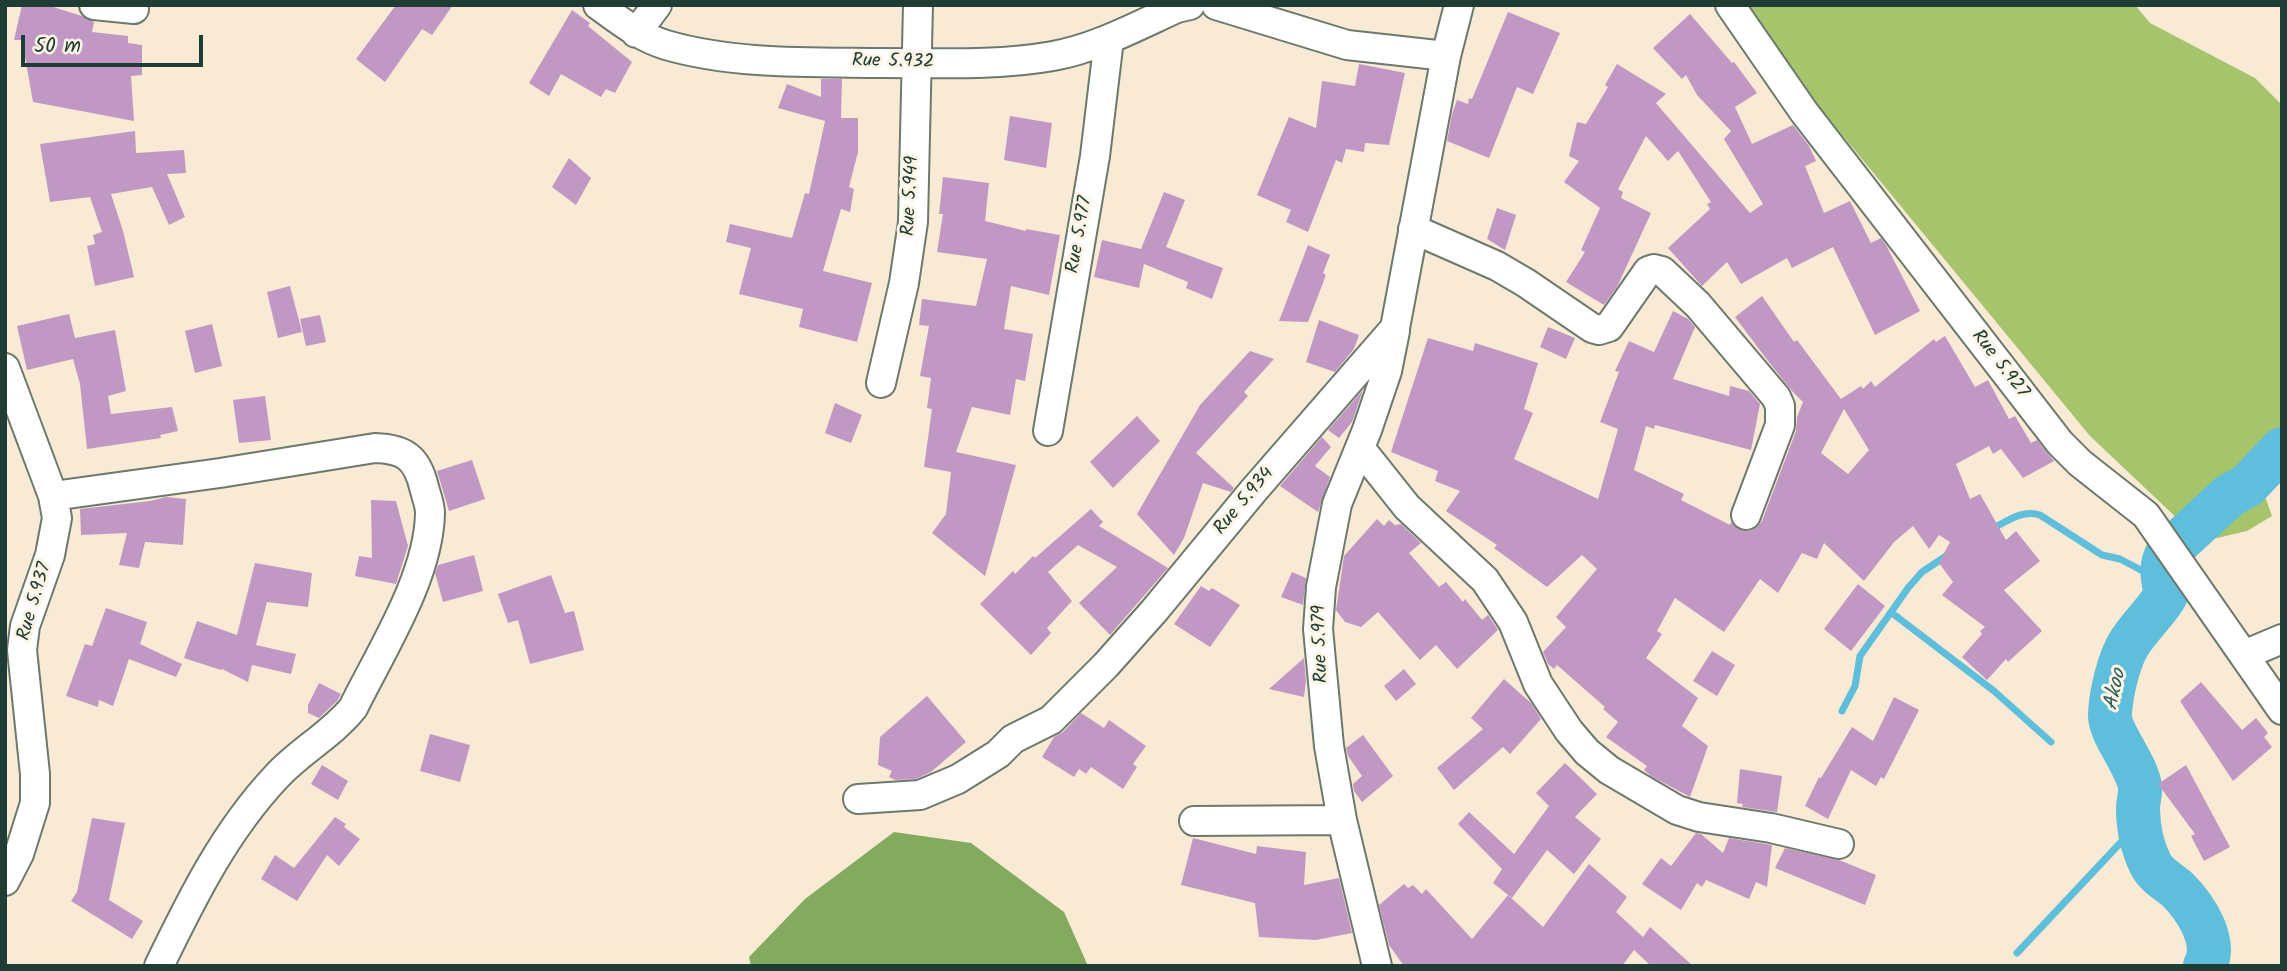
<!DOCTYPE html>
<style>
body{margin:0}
#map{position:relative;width:2287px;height:971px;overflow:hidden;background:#f8ead4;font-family:Kalam,sans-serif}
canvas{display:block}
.frame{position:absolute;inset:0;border:7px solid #1f3d34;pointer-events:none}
.scale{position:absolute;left:21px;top:35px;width:182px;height:32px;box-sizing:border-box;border:4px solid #1f3d34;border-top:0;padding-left:9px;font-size:21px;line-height:24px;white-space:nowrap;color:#1f3d34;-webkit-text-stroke:5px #fcf5e5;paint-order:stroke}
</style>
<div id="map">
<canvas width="2287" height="971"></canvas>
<div class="frame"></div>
<div class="scale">50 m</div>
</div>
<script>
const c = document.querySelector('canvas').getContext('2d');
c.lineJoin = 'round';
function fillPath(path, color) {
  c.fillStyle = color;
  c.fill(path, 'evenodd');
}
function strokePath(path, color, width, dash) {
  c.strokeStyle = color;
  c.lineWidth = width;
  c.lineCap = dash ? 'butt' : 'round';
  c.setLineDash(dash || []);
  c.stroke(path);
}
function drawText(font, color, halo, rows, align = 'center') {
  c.font = font + ' Kalam,sans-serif';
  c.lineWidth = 6;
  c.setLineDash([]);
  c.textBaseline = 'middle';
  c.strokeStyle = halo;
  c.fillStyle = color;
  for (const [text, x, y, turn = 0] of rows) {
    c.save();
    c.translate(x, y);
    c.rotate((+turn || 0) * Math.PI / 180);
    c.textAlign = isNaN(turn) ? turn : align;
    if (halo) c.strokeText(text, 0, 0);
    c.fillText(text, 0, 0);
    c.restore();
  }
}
const green = new Path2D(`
 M1749,5H2135L2150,23L2255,78L2282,105V472L2261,485L2272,516L2247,531L2217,538L2201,537L2181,522L2090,436L1773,51Z`);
const forest = new Path2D(`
 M894,832L971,843L1064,912L1088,966H751L749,957L805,899Z`);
const stream = new Path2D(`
 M1992,529C2007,521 2023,509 2040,515L2102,555L2120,559L2158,579L2162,577
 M1892,613L1994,691L2051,742
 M1842,711L1855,686L1860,656L1908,588L1922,572L1949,554
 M2017,953L2139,823`);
const river = new Path2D(`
 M2205,966C2218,941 2195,907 2178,890C2169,882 2157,876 2151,865C2142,847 2138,827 2138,808C2138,801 2141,793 2140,787C2137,764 2108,732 2110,713C2111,694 2119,658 2130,642C2141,625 2156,612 2166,595C2163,580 2159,566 2168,552L2230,495L2247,486L2282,449`);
const building = new Path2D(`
 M22,5H47L82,16L94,22L92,32L128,36V43L142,45V75L131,76L134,121L33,102L22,40H14Z
 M396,5H453L432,35L422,29L385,82L356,59Z
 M572,10L590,23L588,26L632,62L615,93L606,89L601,97L561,74L549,96L529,83Z
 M1508,12L1560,33L1533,94L1517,87L1489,158L1447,141L1452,114L1457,100L1468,104L1469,98L1472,99Z
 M1690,14L1732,63L1734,62L1757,93L1735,107L1752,144L1793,125L1809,146L1816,161L1805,166L1824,213L1850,201L1871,243L1881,238L1886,245L1920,311L1875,335L1833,247L1792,268L1787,258L1741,284L1727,262L1702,286L1668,248L1710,209L1707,204L1711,202L1678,151L1668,161L1646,136L1618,189L1623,192L1621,198L1651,213L1617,287L1604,305L1566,282L1585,252L1581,250L1600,208L1564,182L1579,161L1569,156L1577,122L1586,124L1608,87L1605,85L1617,64L1666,94L1656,103L1750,213L1763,204L1724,139L1731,131L1697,95L1686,75L1682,79L1653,48Z
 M1359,64L1405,73L1389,145L1365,143L1364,152L1346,149L1342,163L1336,160L1308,232L1286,222L1291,210L1257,195L1289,117L1316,128L1322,81L1355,86Z
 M821,79H842L841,118H858V152L849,187L854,189L850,212L841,209L823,271L872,283L857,342L799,327L803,309L739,294L751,248L726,242L730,224L792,238L805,193L809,194L825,121L778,108L787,84L821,97Z
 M1010,116L1052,123L1046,168L1004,160Z
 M135,131L136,153L184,150L186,173L167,174L185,217L169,225L152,187L111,194L123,231L134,277L95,286L87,246L95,244L93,235L102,232L90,197L50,202L40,144Z
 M569,158L591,178L576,205L552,187Z
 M943,177L989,183L985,221L1026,231V229L1060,235L1049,295L1011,286L1004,329L1033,334L1025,381L1016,379L1010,415L972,407L956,452L1016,465L985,576L932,533L946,514L951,472L924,467L932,409L927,408L931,378L920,376L929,326L919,325L922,299L976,306L987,259L937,252L943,214H939Z
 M1164,192L1185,200L1166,247L1223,268L1212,299L1186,288L1188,282L1144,264L1139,288L1094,277L1102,240L1141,249Z
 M1497,208L1516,215L1505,250L1487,239Z
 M1308,245L1330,255L1323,273L1326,275L1308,322L1279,321Z
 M290,286L302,332L278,338L267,292Z
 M1762,296L1794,342L1797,340L1841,399L1861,386L1863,389L1871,381L1875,387L1934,339L1936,342L1945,336L1975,387L1988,380L2009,419L2015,416L2031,443L2037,440L2054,461L2023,478L2001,449L1993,454L1989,446L1956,464L1970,499L1980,494L2006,540L2016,531L2040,561L2004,590L2042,631L2008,662L2006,659L1987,680L1962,657L1982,634L1980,631L1985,627L1942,595L1953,582L1939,563L1950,542L1939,535L1929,549L1913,526L1894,542L1864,581L1824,543L1817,559L1802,553L1778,593L1760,579L1724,632L1675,598L1657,631L1662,634L1646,658L1698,698L1682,726L1708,746L1690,797L1651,776L1644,770L1647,766L1606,737L1618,722L1603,709L1605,707L1557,665L1554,669L1548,664L1543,652L1566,627L1556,617L1597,569L1582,555L1547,587L1494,548L1497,545L1446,511L1460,491L1435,481L1438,471L1391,452L1428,338L1473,351L1475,343L1538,363L1524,409L1533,413L1514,459L1598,499L1618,429L1600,422L1619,372L1615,371L1629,341L1654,352L1673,311L1688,319L1695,327L1673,379L1729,396L1730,386L1749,391L1760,404L1751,450L1655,425L1654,429L1646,426L1634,470L1684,494L1681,500L1730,525L1731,522L1740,530L1749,531L1757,527L1762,521L1796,431L1797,417L1803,402L1792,391L1768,361L1735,317ZM1844,409L1869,450L1848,474L1821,453Z
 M69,314L75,338L115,330L126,391L108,396L111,414L172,407L178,431L160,435L161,438L87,449L80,384L73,359L27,370L17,326Z
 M320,315L326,342L306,346L300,319Z
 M1319,320L1359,335L1354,349L1335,372L1306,362Z
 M212,324L222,366L195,373L185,331Z
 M1548,327L1575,338L1566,359L1540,347Z
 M1250,351L1274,359L1244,392L1248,396L1196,453L1234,488L1231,492L1203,483L1184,538L1174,555L1137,514L1200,405Z
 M1363,390L1352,422L1339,438L1328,430Z
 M265,396L271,440L239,443L233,400Z
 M835,403L862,415L851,443L825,433Z
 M1137,416L1160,441L1113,488L1090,462Z
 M1322,437L1331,447L1315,466L1330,477L1318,512L1280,486Z
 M472,460L485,499L449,511L437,471Z
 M166,497L186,499L183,545L145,542L139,568L119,565L127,533L81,535L80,509L150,501Z
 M371,500L396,501L408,546L396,584L355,576L359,556L372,558Z
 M1091,509L1103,522L1099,526L1168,568L1110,635L1079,603L1117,567L1078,545L1048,572L1072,601L1047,628L1051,633L1031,655L980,604L1013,571L1015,574L1033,556L1035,558Z
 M1377,519L1384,526L1389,520L1395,525L1401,524L1421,543L1409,553L1439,587L1446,582L1463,602L1465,599L1482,620L1488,615L1498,630L1457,669L1436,645L1420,660L1378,612L1361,627L1345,622L1336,610L1344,556Z
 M474,555L483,591L443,602L435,573L438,565Z
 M255,563L312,573L308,607L267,602L256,645L296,654L291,674L252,665L248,682L222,669L221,670L184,658L197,621L237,635Z
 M1292,572L1306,578L1303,605L1281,597Z
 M551,575L565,613L574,611L584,650L530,664L518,620L508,623L498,594Z
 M1858,584L1885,606L1851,651L1824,629Z
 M1201,586L1209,591L1212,588L1240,605L1210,647L1174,624Z
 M106,608L147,622L140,644L182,664L176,677L129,659L113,706L99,700L98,707L66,696L85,644L92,646Z
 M1712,651L1735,665L1717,696L1693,681Z
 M1304,658L1306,681L1304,697L1269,689Z
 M1404,669L1416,684L1396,701L1384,686Z
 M1504,679L1532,704L1541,719L1510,754L1503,747L1454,790L1437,768L1483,729L1471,718Z
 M2201,682L2242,730L2256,718L2268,733L2264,737L2272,747L2233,781L2180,701Z
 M319,683L341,694L337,701L319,718L308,713V705Z
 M927,696L966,742L931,772L916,779L895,780L889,777L892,771L878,765L880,737Z
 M1894,697L1919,710L1884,779L1881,777L1876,786L1851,770L1828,819L1805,806L1819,777L1821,778L1852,727L1873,741Z
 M1081,713L1104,728L1109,720L1146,746L1133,764L1137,767L1123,789L1091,767L1086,774L1079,769L1074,777L1042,757L1054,737L1063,732Z
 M430,734L470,745L460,782L420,771Z
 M1363,735L1393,776L1362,802L1354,791L1353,784L1362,776L1348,756L1346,748Z
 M1565,763L1597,794L1575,817L1601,839L1574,874L1547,850L1512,898L1493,883L1502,869L1458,824L1469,812L1514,854L1549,806L1536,793Z
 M322,765L348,781L338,800L311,784Z
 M2186,765L2230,847L2204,861L2191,836L2195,834L2158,784Z
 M1740,769L1782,776L1777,812L1742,807L1743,804L1737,803Z
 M335,817L346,824L344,827L360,839L339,866L327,855L297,901L261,879L275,855L294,868Z
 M92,818L125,823L109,900L143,921L132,939L71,901L77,892Z
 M1696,833L1701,834L1723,853L1729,838L1772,845L1767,887L1756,882L1749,899L1706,880L1702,887L1697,883L1681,910L1642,884L1661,858L1671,866Z
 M1193,838L1256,854L1257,846L1306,852L1304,885L1339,878L1352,933L1316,940L1259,937L1255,903L1181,885Z
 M1785,848L1839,860L1876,875L1865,905L1775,868Z
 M1589,864L1627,897L1616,912L1643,937L1650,927L1693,966H1651L1634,950L1622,966H1404L1389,945L1379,905L1404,884L1408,888L1413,885L1422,894L1426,889L1472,939L1508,895L1543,927Z`);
const street = new Path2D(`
 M94,5L134,9
 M598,5C620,21 640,37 666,45C735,65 812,62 883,63C940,63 997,66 1053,56C1097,48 1137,26 1177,8L1190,5
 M1216,5L1347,45L1446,56L1459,5
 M1730,5L1804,112L2060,443L2080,463L2146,515L2282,710
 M636,33L657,5
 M1413,229L1497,266L1526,283L1592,328L1599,330L1609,327L1648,271L1654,269L1662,271L1698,305L1776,397L1780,406V425L1746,515
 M5,368L53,496L57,518L50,555L25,626L22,650L35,774V803L19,854L5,881
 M881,383L904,283L913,222L918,5
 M1048,431L1095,156L1109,39
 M1360,448L1407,507L1485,580L1513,622L1538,684L1569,731L1587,752L1609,770L1677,810L1699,817L1771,828L1839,844
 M53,496L220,473L375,448C405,449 417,458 424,487C426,495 430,505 430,513C429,577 381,651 353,708C331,735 300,751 277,776C225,831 192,898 159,966
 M2244,655L2282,639
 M858,799L920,795L958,779L998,754L1013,739L1051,720L1106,665L1154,611L1254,490L1395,328L1446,56
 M1194,821L1342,820
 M1377,966L1342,820L1329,746L1318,629L1321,587L1337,504L1367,430L1387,371L1395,331`);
const streetNames = [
 ["Rue 5.932",893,63,1],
 ["Rue 5.949",912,196,-87],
 ["Rue 5.977",1081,235,-80],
 ["Rue 5.927",1999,365,52],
 ["Rue 5.934",1245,502,-50],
 ["Rue 5.937",36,602,-74],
 ["Rue 5.979",1322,644,-92]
];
const waterNames = [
 ["Akoo",2117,690,-78]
];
fillPath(green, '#a5c46c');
fillPath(forest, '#84aa60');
strokePath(stream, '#5ebedc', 7);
strokePath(river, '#5ebedc', 44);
fillPath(building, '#c198c4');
strokePath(street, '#6b7a6c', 32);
strokePath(street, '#fff', 28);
drawText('19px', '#1f3d34', '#fcf5e5', streetNames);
drawText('italic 21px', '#2f5d5e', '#fcf5e5', waterNames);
</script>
